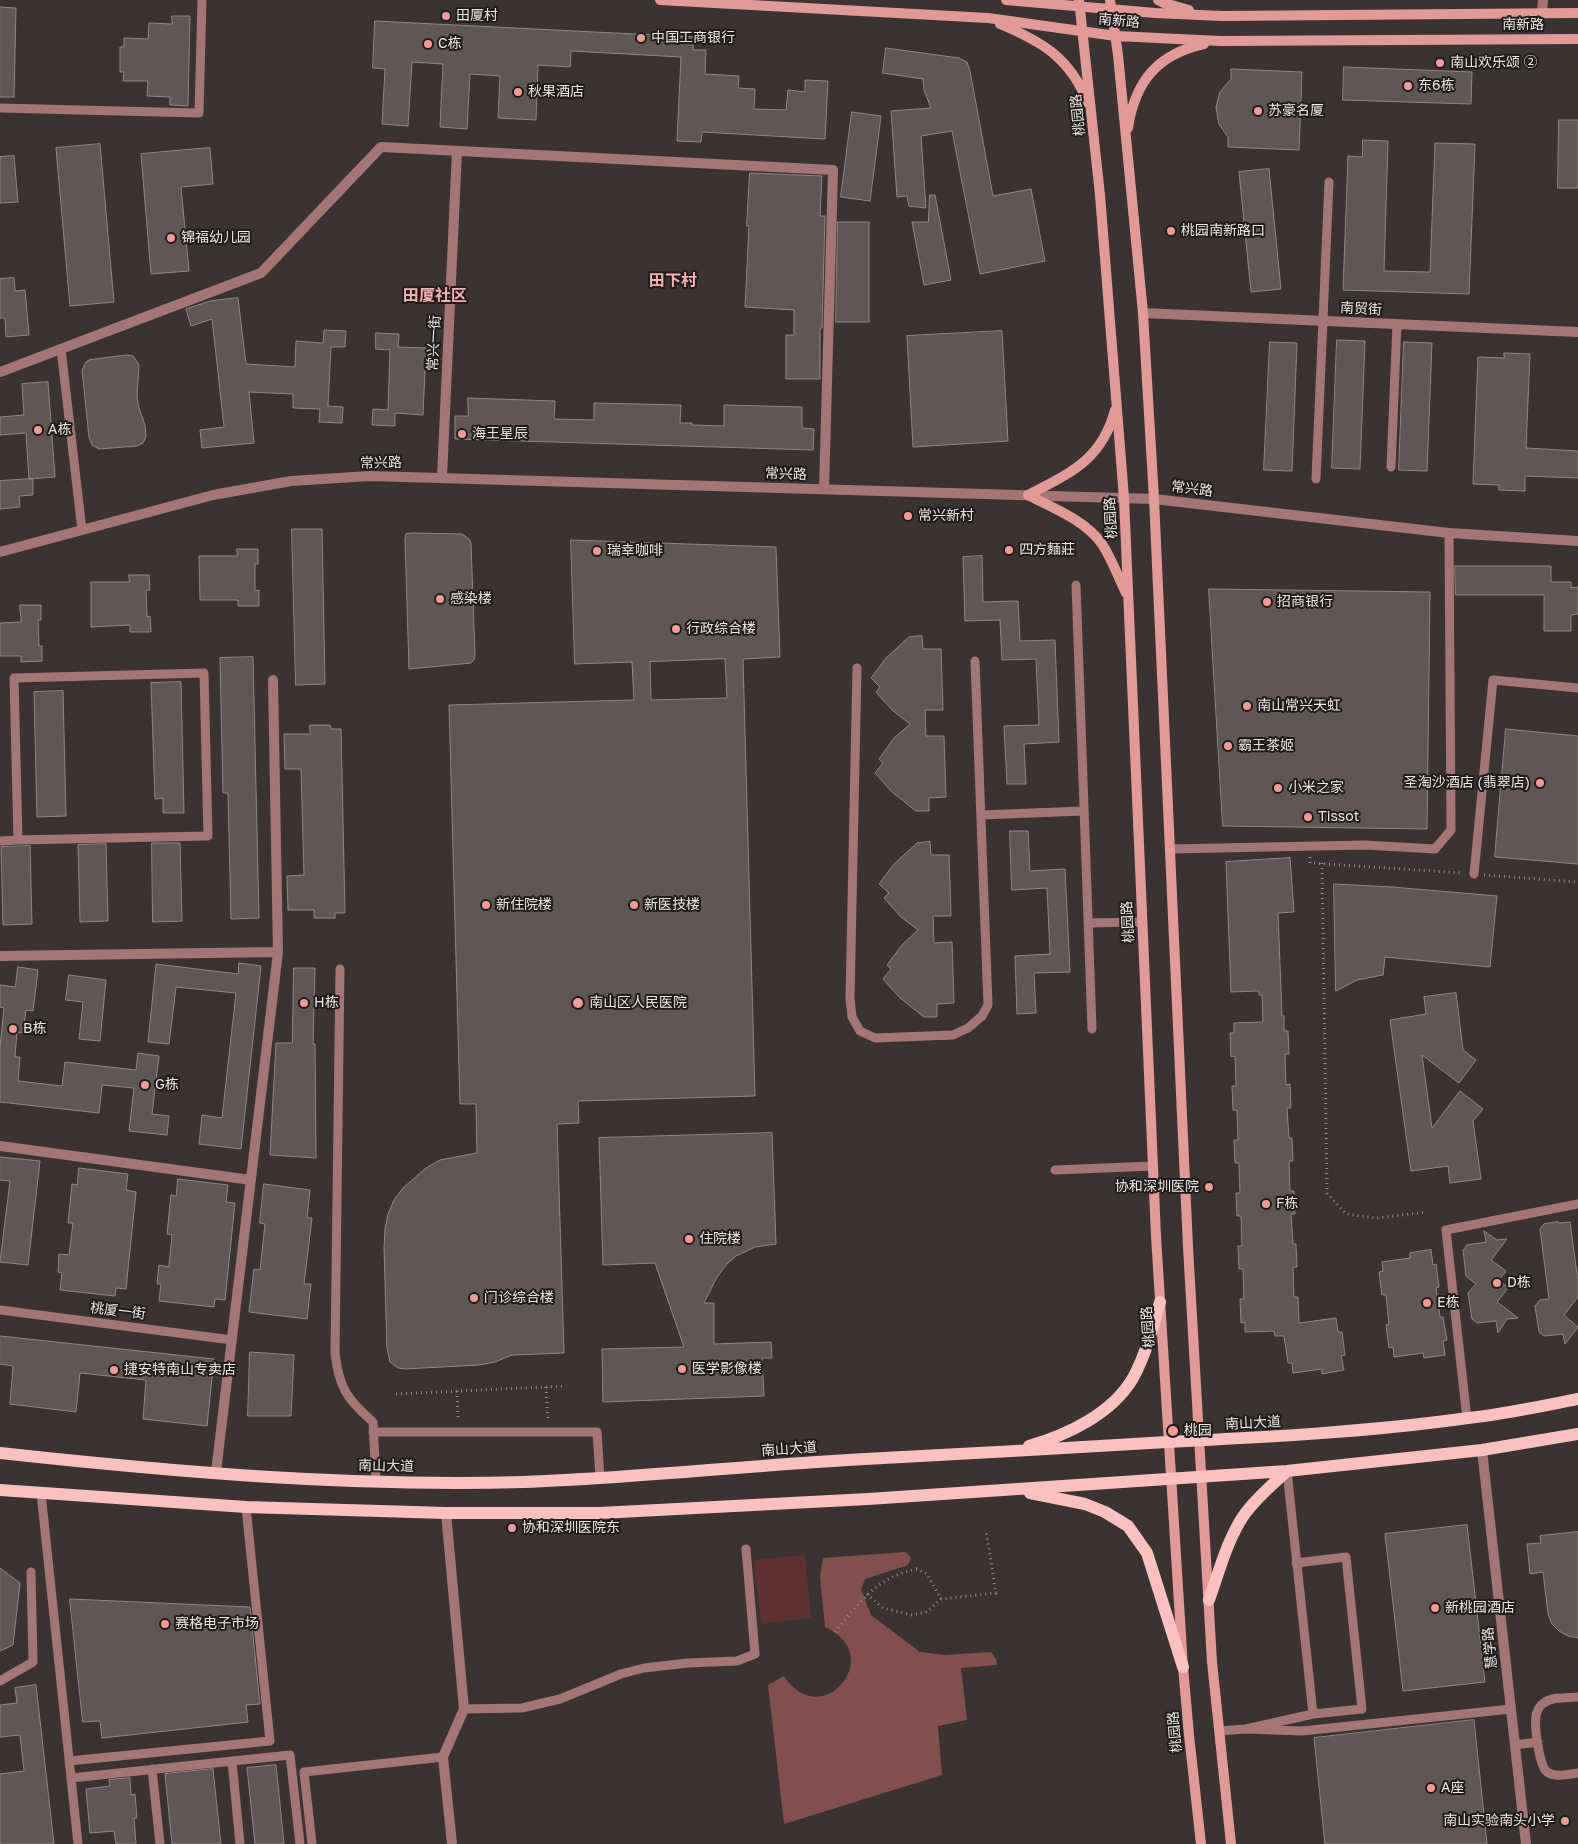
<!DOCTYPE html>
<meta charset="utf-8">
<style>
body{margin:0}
canvas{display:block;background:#3b3332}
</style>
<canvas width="1578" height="1844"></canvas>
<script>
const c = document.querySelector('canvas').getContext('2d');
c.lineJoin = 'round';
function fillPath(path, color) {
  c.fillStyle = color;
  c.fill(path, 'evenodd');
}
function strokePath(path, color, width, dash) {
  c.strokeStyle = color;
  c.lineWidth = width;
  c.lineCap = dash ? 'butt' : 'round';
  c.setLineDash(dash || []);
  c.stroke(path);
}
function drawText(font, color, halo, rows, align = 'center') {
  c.font = font + ' "Golos Text","Noto Sans SC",sans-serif';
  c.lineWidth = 4;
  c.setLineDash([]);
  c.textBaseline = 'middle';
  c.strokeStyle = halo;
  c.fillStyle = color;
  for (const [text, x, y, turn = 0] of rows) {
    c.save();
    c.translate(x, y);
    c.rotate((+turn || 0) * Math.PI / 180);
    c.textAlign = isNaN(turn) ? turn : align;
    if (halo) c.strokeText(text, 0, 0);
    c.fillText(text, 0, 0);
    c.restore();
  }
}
const green = new Path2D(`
 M805,1555L811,1618L761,1624L754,1560Z`);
const forest = new Path2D(`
 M906,1552L911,1558L908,1565L865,1579L861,1590L871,1615L920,1652L945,1655L991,1652L996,1659L997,1665L961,1668L967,1720L938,1726L942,1775L784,1824L768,1685L784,1676C821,1734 888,1655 825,1627L820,1577L823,1558Z`);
const building = new Path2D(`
 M0,7L16,8L14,97H0Z
 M172,16H190L188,106L170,105V97L147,96L148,81H123L124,72H120V47H124V38L148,39L149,23L172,24Z
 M375,21L694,37L693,50H706L705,74L739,76L738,88L755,89L754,109L786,110L788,90L805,92V80L828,81L825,139L702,132L701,142L677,141L681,57L571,51L570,67L538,65L536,120L498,118L500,76L470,74L467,129L440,127L443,64L412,62L408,126L382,124L385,69L373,68Z
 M886,48L959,58L967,62L970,71L993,196L1031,189L1045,261L980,274L952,131L921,136L926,208L909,206L907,196L897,197L891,111L931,108L924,90L923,79L883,73Z
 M1344,67L1472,72L1471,104L1343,100Z
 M1231,69L1302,72L1299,150L1228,147V137L1219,124L1216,107L1220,92L1231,79Z
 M852,112L881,116L870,201L841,197Z
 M1559,120H1578V188H1558Z
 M1363,140L1388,141L1384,271L1430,272L1435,143L1475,144L1469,294L1343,290L1348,156L1362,157Z
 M100,144L114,302L70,306L56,148Z
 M210,148L213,184L181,187L189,271L151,274L141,154Z
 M14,156L18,202L0,203V157Z
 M1269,169L1281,289L1251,292L1239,172Z
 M750,173L822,176L820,216H825L822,328H820V379H786V335H794V310L745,307L749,226H747Z
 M930,195H935L951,280L924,285L912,222H928Z
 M838,222H869V322H836Z
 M14,278L15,291L25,290L29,335L6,337L5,318H0V279Z
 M238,298L246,364L295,367L296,341L323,343L324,330L346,331L345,347H331L328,406L343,407L342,423L319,422L320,409L293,408V394L249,392L254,443L202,448L200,430L224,427L212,319L191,326L186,309L210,301Z
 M1002,331L1008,441L913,447L907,336Z
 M376,333L399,334L398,347L426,348L423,415L395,413V426L372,425L373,409L388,410L390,350L376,349Z
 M1337,340L1365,341L1360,469L1332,468Z
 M1270,342L1297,343L1292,471L1264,470Z
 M1404,342L1432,343L1427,471L1399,470Z
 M1504,353L1530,354L1526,448L1578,451V478L1525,476V491L1499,490V485L1473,484L1478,357L1504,358Z
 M127,355L133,356L139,365L137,397L139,408L145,425L146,437L143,443L137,446L99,449L92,445L89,437L82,370L86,362L89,360Z
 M48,382L55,477L29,479L26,433L0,435V417L24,415L22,384Z
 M468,398L555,401L554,419L594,420V403L681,405L680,423H692V425L724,426V405L802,407V428L814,429L813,450L455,439V416H468Z
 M33,479V495L19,496L20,507L0,509V481Z
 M292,529H322L325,684L296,685Z
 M413,533L462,534L469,539L471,543L475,655L474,660L471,663L409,669L405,539L406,534Z
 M571,540L776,547L780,657L743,659L755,1096L578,1101L579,1123L557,1124L564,1353L512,1355L495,1362L479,1365L404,1369L398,1368L390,1362L387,1348L384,1248L385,1229L388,1214L394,1200L403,1188L426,1168L440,1160L477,1153L476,1104H460L449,705L634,700L632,662L575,664ZM725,659L727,698L651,700L650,662Z
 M237,549H258V564H255V591L259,590V606H238V600H200L199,556H237Z
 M982,556L983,602L1018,601L1020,641L1055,640L1059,742L1024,744L1026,784H1007L1004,726L1039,725L1036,659L1002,660L1000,620L965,621L963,557Z
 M1455,566H1551V582H1571V588L1578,587V614L1571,615V631H1544V595H1456Z
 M129,575H149L150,590H146L147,617L150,616L151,632H130V625L91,627V582H129Z
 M1209,589L1430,592L1427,829L1223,826Z
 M20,605H41V620H38L39,646H42V661L21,662V656H0V623L21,622Z
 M922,636L923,649H941L943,710H925L926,736H944L946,797L929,798V811H916L892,792L875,773L883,763L879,759L894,738L910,724L893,711L876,692L880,687L871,678L886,658L909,637Z
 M253,657L259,918L231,919L228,793H223L220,658Z
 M181,682L184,813H163V798L155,799L151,683Z
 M63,691L66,816L37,817L34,692Z
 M310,725H330L331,729H341L345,913H335V918H314V910H288L287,876L304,875L301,769H285L284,734H310Z
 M1506,729L1578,736V864L1495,857Z
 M1010,831H1028L1030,871L1065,869L1070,972L1034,973L1036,1013L1017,1014L1015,956L1050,954L1047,888L1012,890Z
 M930,842L931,855H949L951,916H933L934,943L952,942L954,1003L937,1004V1017H924L900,998L883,979L891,969L887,965L902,945L918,930L901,917L884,898L889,893L879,884L894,864L917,843Z
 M152,843H180L182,921L153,922Z
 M106,844L108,921L80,922L78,845Z
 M30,846L32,924L3,925L1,847Z
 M1290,858L1294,912L1278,913L1282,1016H1284V1031H1288L1289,1054H1285L1286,1085L1290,1084L1291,1108H1287L1289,1138H1292L1293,1161H1289L1290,1191H1294L1295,1214H1291L1293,1244H1296L1297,1267H1293L1294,1297H1298L1299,1323L1336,1318L1338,1332H1342L1345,1355L1341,1356L1344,1370L1322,1374V1369L1293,1373L1292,1363H1288L1284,1336H1275L1274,1331L1245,1332V1322L1241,1323L1240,1299H1244L1243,1269H1239L1238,1246H1242L1241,1216H1237L1236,1193H1240L1239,1163H1235L1234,1140H1238L1237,1110H1233L1232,1086H1236L1235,1056L1231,1057L1230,1033H1234V1023L1263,1022L1262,995H1259V991L1231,992L1226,862Z
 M1334,884L1392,887L1497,896L1490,967L1385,957L1383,975L1357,980L1336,991Z
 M239,963L261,966L241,1149L199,1144L202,1115L222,1118L236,993L176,987L169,1044L148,1042L156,964L238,974Z
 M18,967L38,970L33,1011L26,1010L23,1033L17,1032L15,1057H20L18,1081L62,1086L65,1062L136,1070L138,1053L159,1056L152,1114L169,1116L167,1135L129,1131L134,1088L102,1085L99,1113L0,1102V1047L4,1008L0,1007V985L15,987Z
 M294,968H315L313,1044H315L316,1158L270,1155L276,1043H292Z
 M69,975L106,980L100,1041L79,1039L83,1002L66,1000Z
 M1456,993L1463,1050L1476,1060L1459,1083L1422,1055L1432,1128L1460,1091L1483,1109L1473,1121L1481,1179L1450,1183L1448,1166L1411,1171L1390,1020L1426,1014L1424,997Z
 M772,1133L776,1244L755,1247L736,1256L727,1264L717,1277L704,1303H714V1344L771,1342L772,1358H762L764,1396L603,1402L602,1349L684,1347L655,1263L603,1265L599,1138Z
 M0,1157L40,1161L28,1265L0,1262L10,1181L0,1180Z
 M79,1168L128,1174L126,1190L136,1192L126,1289L116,1288L115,1296L60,1290L62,1273L58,1272L59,1254L69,1255L73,1223H68L72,1184L77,1185Z
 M178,1179L228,1185L226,1202L235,1203L225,1300L215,1299L214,1307L159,1301L161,1284H157L159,1265L169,1267L172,1235L167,1234L171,1195L176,1196Z
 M264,1184L310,1190L307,1218H312L304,1284H311L307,1319L249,1312L254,1269L260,1270L265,1224L260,1223Z
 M1558,1222V1223L1570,1222L1578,1281V1297L1564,1315L1578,1327L1565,1344L1563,1334L1544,1336L1539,1332L1535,1306L1540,1300L1549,1299L1540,1229L1544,1224Z
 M1484,1231L1497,1240L1507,1239L1491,1260L1506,1271L1499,1280L1508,1288L1497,1302L1518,1318L1507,1319L1498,1333L1496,1321L1477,1323L1472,1319L1468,1293L1476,1284L1466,1276L1463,1250L1467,1245L1486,1242Z
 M1431,1250L1433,1265L1436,1264L1439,1287L1436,1288L1440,1317H1443L1447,1340L1443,1341L1445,1355L1424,1358L1423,1353L1394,1357L1393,1347L1389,1348L1386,1325L1389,1324L1386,1295H1382L1379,1272L1383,1271L1382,1262L1410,1258V1253Z
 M0,1336L214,1359L207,1426L143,1419L146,1380L80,1373L76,1412L10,1404L13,1366L0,1364Z
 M250,1352L294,1355L291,1416H248Z
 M1467,1525L1485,1682L1403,1691L1385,1534Z
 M1578,1532V1638L1568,1636L1559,1631L1552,1624L1548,1614L1543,1572L1530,1574L1527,1544L1541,1543L1540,1536Z
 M0,1568L20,1583L13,1645L0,1651Z
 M70,1599L250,1607L260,1704L246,1705L248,1722L102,1738L100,1721L83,1722Z
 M36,1685L54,1844H0V1774L24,1771L20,1735L0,1737V1705L17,1703L15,1688Z
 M1474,1720L1487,1844H1325L1314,1738Z
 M276,1765L284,1844H255L247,1768Z
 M213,1769L221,1844H172L165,1774Z
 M130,1778L131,1795L135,1794L137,1818H134L136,1844H116L114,1831L90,1833L86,1789L110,1786L109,1780Z`);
const path = new Path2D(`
 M1310,857V863L1463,873
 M1322,863L1327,1193L1346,1214L1377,1218L1427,1212
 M1484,875L1578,882
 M546,1387L548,1421
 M457,1391L458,1421
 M396,1394L566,1386
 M867,1594L883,1608L912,1615L927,1612L941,1599L996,1593L986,1531
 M835,1632C860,1602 877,1577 917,1569L927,1574L941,1599`);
const service = new Path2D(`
 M0,108L199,113L202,0
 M61,349L82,530
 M1391,467L1397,324
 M1316,479L1329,182
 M1076,585L1092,1029
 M857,668L850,998L852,1017L860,1031L875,1038L953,1035L968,1028L982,1016L988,1005L975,661
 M981,815L1083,811
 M0,841L18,840L208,836L204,673L14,678L18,840
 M1170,849L1365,845L1435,849L1451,830L1449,533
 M1474,874L1493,680L1578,688
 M1088,923L1141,922
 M340,969L335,1353C339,1388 347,1399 373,1422L376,1481
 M1055,1170L1153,1166
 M0,1310L232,1340
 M1467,1419L1446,1230L1578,1204
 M373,1432H597L600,1478
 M41,1493L78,1844
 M1296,1563L1346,1557L1362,1709L1313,1714
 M0,1681L33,1662L31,1572
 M1578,1697C1568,1698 1552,1696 1544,1703C1541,1704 1538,1709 1537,1712C1533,1722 1539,1766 1547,1772C1556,1778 1569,1774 1578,1773
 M464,1709L522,1708L560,1699L621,1674L644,1668L688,1663L737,1661L755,1654L746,1549
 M1246,1729L1313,1714L1287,1471
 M1219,1731L1246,1729L1302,1731L1511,1709
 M1515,1745L1538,1742
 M69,1761L270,1741L246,1507
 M232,1761L240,1844
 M152,1769L160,1844
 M71,1778L290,1755L300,1844
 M312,1844L304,1772L443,1757`);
const minor = new Path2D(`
 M1542,12L1543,0
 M1143,313L1578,332
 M0,372L261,273L381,147L833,170L824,489
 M442,477L457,151
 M0,956L278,952
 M0,1146L251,1180
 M1482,1450L1526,1844
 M216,1472L278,952L273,680
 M446,1513L464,1709L443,1757L452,1844`);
const tertiary = new Path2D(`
 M0,552L213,495L291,481L370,476L1154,499L1449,533L1578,541`);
const secondary = new Path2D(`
 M660,0L988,18L1116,36L1220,41L1578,39
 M1006,0L1155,13L1222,16L1578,13
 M1079,0L1100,195L1124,498L1156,1236L1183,1667L1189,1735L1201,1844
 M1110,0L1118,55L1143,313L1154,499L1188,1247L1212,1662L1231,1844
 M1158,0L1164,3L1189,10
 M1000,24C1043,42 1070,58 1088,103
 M1128,128C1135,81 1158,54 1204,44
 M1028,495C1053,508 1085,520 1102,544C1112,559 1118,577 1126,593
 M1028,495C1070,473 1102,460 1115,410`);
const primary = new Path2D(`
 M1029,1446C1067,1435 1112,1414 1133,1378C1146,1354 1153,1327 1160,1302
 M0,1453C174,1472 349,1487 524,1482C638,1478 751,1465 865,1459C966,1454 1066,1448 1167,1442C1268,1437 1368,1432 1468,1418C1505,1414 1542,1406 1578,1399
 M0,1490L246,1507L446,1513H600L868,1499L1287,1471L1482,1450L1578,1434
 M1030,1493L1085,1504L1105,1512L1128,1526L1147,1553L1183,1667
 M1209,1600C1219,1572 1227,1540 1244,1515C1256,1498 1272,1485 1287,1471`);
const markers = [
 [446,16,5,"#f59b97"],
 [641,38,5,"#f59b97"],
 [428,44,5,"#f59b97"],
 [1440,63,5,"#f59b97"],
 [1408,86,5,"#f59b97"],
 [518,92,5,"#f59b97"],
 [1258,111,5,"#f59b97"],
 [1171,231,5,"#f59b97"],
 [171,238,5,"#f59b97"],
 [38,430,5,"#f59b97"],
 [462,434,5,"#f59b97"],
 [908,516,5,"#f59b97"],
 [1009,550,5,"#f59b97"],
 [597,551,5,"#f59b97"],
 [440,599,5,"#f59b97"],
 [1267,602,5,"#f59b97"],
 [676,629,5,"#f59b97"],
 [1247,706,5,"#f59b97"],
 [1228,746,5,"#f59b97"],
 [1540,783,5,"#f59b97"],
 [1278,788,5,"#f59b97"],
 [1308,817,5,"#f59b97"],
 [486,905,5,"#f59b97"],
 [634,905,5,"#f59b97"],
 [304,1003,5,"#f59b97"],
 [578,1003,6,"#f59b97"],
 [13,1029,5,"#f59b97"],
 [145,1085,5,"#f59b97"],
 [1209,1187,5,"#f59b97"],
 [1266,1204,5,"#f59b97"],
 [689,1239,5,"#f59b97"],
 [1497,1283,5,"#f59b97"],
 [474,1298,5,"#f59b97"],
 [1427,1303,5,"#f59b97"],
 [682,1369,5,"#f59b97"],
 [114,1370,5,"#f59b97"],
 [1173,1431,6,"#f59b97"],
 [512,1528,5,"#f59b97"],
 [1435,1608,5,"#f59b97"],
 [165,1624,5,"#f59b97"],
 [1431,1788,5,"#f59b97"],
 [1565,1821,5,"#f59b97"]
];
const poiNames = [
 ["田厦村",456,16],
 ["中国工商银行",651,38],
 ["C栋",438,44],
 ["南山欢乐颂 ②",1450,63],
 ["东6栋",1418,86],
 ["秋果酒店",528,92],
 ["苏豪名厦",1268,111],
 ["桃园南新路口",1181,231],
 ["锦福幼儿园",181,238],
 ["A栋",48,430],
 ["海王星辰",472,434],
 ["常兴新村",918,516],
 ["四方麵莊",1019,550],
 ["瑞幸咖啡",607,551],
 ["感染楼",450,599],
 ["招商银行",1277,602],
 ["行政综合楼",686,629],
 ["南山常兴天虹",1257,706],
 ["霸王茶姬",1238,746],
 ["圣淘沙酒店 (翡翠店)",1530,783,"right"],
 ["小米之家",1288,788],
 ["Tissot",1318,817],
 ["新住院楼",496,905],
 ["新医技楼",644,905],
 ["H栋",314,1003],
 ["南山区人民医院",589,1003],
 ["B栋",23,1029],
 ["G栋",155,1085],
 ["协和深圳医院",1199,1187,"right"],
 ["F栋",1276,1204],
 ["住院楼",699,1239],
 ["D栋",1507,1283],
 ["门诊综合楼",484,1298],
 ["E栋",1437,1303],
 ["医学影像楼",692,1369],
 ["捷安特南山专卖店",124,1370],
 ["桃园",1184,1431],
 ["协和深圳医院东",522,1528],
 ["新桃园酒店",1445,1608],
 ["赛格电子市场",175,1624],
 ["A座",1441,1788],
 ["南山实验南头小学",1555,1821,"right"]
];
const streetNames = [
 ["南新路",1119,21,5],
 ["南新路",1523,25],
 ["桃园路",1078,115,-96],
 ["南贸街",1361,309,3],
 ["常兴一街",434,343,-87],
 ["常兴路",381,463,-1],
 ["常兴路",786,474,2],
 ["常兴路",1192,489,7],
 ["桃园路",1111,518,-93],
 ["桃园路",1128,922,-93],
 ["桃厦一街",118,1311,7],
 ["桃园路",1148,1327,-94],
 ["南山大道",1253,1423,-3],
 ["南山大道",789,1449,-4],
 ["南山大道",386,1466,1],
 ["慧学路",1490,1648,-96],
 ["桃园路",1175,1732,-95]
];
const quarterNames = [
 ["田下村",673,281],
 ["田厦社区",435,296]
];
fillPath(green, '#5e3230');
fillPath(forest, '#824f4d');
fillPath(building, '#5f5655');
strokePath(building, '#908686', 1);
strokePath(path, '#938d8c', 3, [1, 4]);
strokePath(service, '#a37673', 9);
strokePath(minor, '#a37673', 10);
strokePath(tertiary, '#a37673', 10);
strokePath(secondary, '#e29a96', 10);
strokePath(primary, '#fac1be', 12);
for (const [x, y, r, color] of markers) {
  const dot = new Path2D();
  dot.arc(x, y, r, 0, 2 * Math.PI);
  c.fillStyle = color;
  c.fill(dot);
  strokePath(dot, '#1f1c1b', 2);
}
drawText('14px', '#ebe6e5', '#1f1c1b', poiNames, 'left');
drawText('14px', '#ebe6e5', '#1f1c1b', streetNames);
drawText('bold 16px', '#f5b1ae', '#1f1c1b', quarterNames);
</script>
